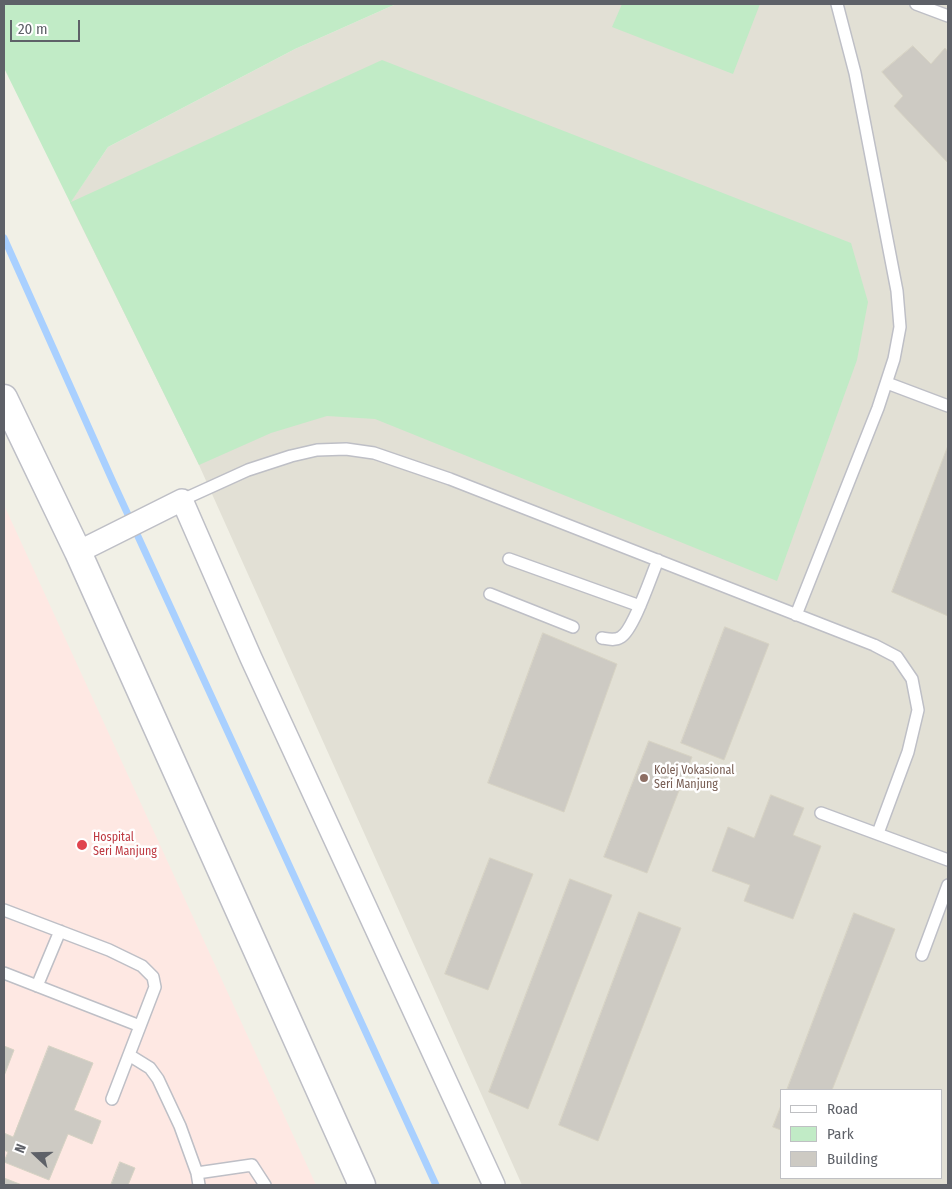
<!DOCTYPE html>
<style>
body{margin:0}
#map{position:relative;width:952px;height:1189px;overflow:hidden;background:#f1f0e6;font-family:"Fira Sans Condensed",sans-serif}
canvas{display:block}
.frame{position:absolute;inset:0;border:5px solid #5e6168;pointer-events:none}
.legend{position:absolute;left:780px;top:1089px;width:162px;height:90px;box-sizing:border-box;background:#fff;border:1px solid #bfc0c3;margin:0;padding:6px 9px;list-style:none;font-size:15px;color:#5e6168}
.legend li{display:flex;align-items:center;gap:10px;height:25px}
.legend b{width:25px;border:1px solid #bfc0c3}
.north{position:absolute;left:10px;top:1129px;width:50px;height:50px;-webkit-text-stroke:4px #fff;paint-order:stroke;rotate:291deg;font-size:14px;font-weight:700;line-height:20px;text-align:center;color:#5e6168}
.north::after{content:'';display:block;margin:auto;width:18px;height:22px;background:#5e6168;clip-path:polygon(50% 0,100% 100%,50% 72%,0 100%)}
.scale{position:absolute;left:10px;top:20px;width:70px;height:22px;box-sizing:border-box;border:2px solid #5e6168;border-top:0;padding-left:6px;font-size:15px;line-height:18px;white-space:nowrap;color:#5e6168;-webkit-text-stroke:4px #fff;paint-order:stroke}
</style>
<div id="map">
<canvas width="952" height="1189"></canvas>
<div class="frame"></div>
<ul class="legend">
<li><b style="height:6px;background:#fff"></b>Road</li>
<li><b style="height:14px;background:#c1ebc6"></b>Park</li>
<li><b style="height:14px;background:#cdcac3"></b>Building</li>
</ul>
<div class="north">N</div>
<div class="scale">20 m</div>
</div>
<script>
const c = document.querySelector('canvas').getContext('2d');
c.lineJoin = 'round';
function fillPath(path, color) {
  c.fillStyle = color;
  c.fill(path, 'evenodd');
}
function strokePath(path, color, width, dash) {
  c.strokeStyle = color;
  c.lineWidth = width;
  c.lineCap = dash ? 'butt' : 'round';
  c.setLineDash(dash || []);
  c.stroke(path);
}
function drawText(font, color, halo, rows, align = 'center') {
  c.font = font + ' "Fira Sans Condensed",sans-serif';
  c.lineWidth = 5;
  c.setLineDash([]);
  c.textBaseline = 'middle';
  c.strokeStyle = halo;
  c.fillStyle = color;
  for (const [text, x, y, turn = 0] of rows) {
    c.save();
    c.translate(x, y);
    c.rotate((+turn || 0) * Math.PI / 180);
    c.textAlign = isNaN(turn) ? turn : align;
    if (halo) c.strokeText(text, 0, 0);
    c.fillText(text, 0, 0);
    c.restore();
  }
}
const education = new Path2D(`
 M396,4H948V1184L522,1185L199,465L70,203L108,147L295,49ZM781,1090H941V1178H781Z`);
const medical = new Path2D(`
 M4,505L316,1185H4Z`);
const green = new Path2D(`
 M4,4H396L295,49L108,147L71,202L382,60L851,243L868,302L857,360L777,581L375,419L327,416L271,433L199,465L4,68Z
 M622,4H760L733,74L612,27Z`);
const stream = new Path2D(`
 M4,238L113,482L436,1185`);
const building = new Path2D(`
 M913,46L931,64L945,48L948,52V163L894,106L903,96L882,72Z
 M948,446V616L892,592Z
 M725,627L769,644L724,760L681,743Z
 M543,633L617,664L564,812L488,783Z
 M649,741L692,757L647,873L604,857Z
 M771,795L804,808L793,835L821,846L793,919L744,901L750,885L712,871L728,827L754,838Z
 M490,858L533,874L488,990L445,974Z
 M570,879L612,895L528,1109L489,1092Z
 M639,912L681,928L598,1141L559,1125Z
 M854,913L895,929L832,1090H787Z
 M4,1046L14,1050L4,1076Z
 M49,1046L93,1063L74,1110L101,1121L92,1144L68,1134L49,1180L4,1162L8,1152L4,1150V1133L13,1137Z
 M781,1106V1130L773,1127Z
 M120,1162L135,1168L128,1185H111Z
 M4,1178L22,1185H4Z`);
const service = new Path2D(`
 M916,4L948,16
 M887,383L948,406
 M182,500L248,470L291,456L317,450L346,449L374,453L450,479L874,645L897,657L912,679L918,710L908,752L878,833
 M509,559L640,606
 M490,594L573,627
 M796,615L878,408L894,359L900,327L897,291L855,73L837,4
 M602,638C608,639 615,641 621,637C634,629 651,576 658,560
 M821,813L948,860
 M4,910L109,950L142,966L153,977L155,987L112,1099
 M922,955L948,885
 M4,973L140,1026
 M37,986L60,931
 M129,1055L150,1068L158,1079L180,1126L197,1173L199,1185
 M197,1173L252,1165L265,1185`);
const minor = new Path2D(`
 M78,552L182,500L251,658L494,1185`);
const tertiary = new Path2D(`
 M4,398L78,552L362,1185`);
const markers = [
 [644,778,5,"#8d6e63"],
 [82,845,6,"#e0444e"]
];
const educationNames = [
 ["Kolej Vokasional",654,771],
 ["Seri Manjung",654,785]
];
const healthNames = [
 ["Hospital",93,838],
 ["Seri Manjung",93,852]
];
fillPath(education, '#e2e0d5');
fillPath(medical, '#fee8e3');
fillPath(green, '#c1ebc6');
strokePath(stream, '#a9d0ff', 7);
fillPath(building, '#cdcac3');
strokePath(building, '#d7d3c4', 1);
strokePath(service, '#bebfc6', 14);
strokePath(minor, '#bebfc6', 24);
strokePath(tertiary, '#bebfc6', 29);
strokePath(service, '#fff', 11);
strokePath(minor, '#fff', 21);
strokePath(tertiary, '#fff', 26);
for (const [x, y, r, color] of markers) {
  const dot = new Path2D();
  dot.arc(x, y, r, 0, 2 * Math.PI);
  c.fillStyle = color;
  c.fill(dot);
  strokePath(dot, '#fff', 2);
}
drawText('12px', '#785e54', '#fff', educationNames, 'left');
drawText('12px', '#be3a42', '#fff', healthNames, 'left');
</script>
